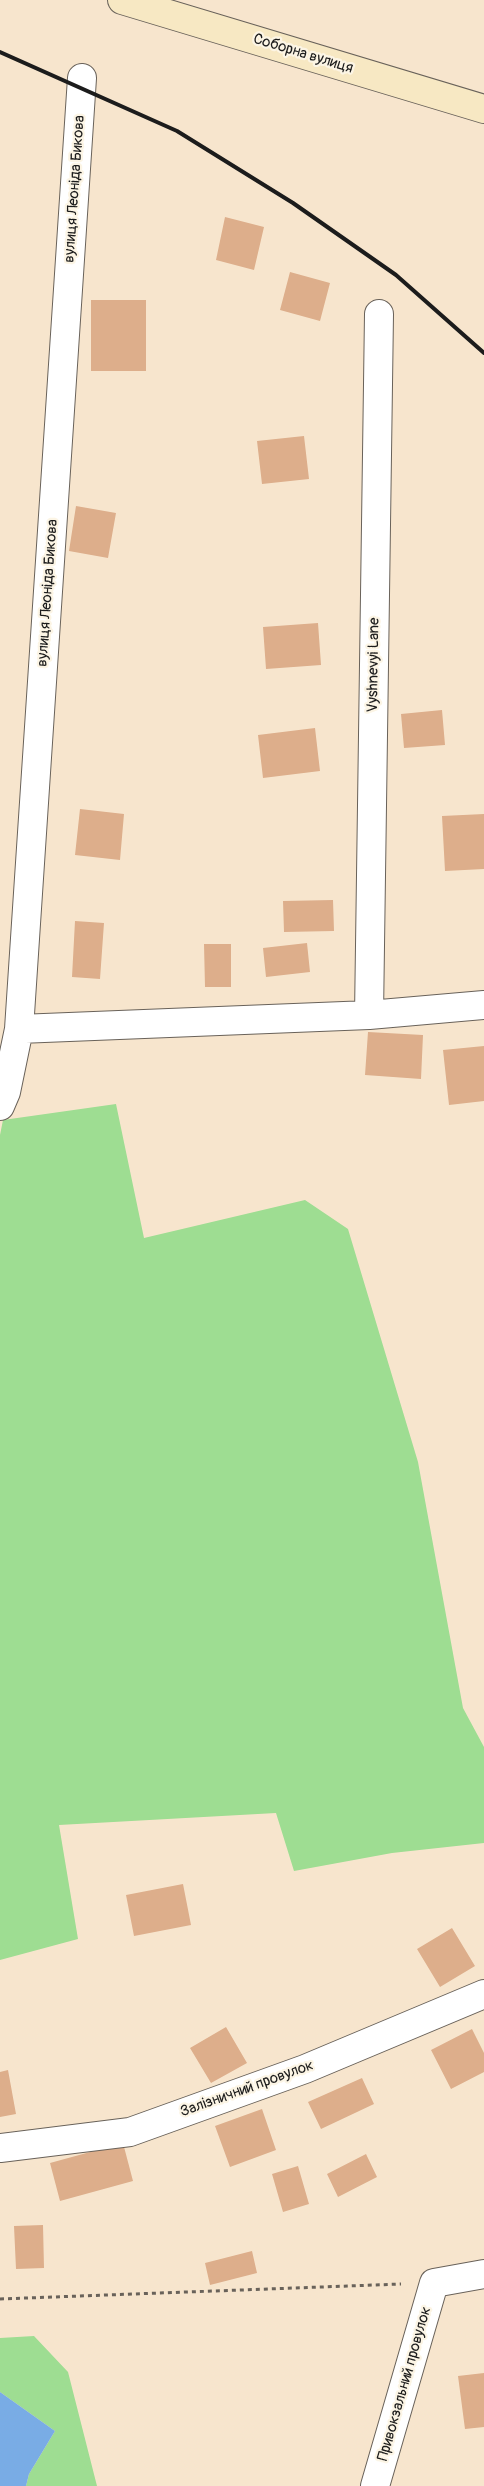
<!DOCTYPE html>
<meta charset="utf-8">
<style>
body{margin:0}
canvas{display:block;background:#f7e5cd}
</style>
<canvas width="484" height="2486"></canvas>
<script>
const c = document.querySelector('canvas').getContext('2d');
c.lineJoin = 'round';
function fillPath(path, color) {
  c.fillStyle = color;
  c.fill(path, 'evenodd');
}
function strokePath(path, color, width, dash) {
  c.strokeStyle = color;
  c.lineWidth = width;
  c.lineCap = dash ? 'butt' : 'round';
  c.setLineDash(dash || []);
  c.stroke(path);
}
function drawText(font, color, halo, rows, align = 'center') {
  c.font = font + ' Pangolin,sans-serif';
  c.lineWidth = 4.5;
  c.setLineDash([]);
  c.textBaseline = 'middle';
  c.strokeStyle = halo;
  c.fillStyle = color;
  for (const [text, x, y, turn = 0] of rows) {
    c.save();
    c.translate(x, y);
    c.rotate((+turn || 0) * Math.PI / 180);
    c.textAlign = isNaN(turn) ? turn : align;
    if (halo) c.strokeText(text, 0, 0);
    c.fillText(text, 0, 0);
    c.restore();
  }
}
const green = new Path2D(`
 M116,1104L144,1238L305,1200L348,1229L418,1462L463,1708L484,1747V1843L392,1853L294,1871L276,1813L59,1825L78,1939L0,1960V1135L3,1120Z
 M34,2336L68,2372L97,2486H26L29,2474L55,2431L0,2392V2338Z`);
const water = new Path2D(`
 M0,2392L55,2431L29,2474L26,2486H0Z`);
const building = new Path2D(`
 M225,217L264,227L254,270L216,260Z
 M290,272L330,283L320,321L280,310Z
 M91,300H146V371H91Z
 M304,436L309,479L262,484L257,441Z
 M76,506L116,513L108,558L69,551Z
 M318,623L321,665L266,669L263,627Z
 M442,710L445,745L404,748L401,714Z
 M315,728L320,771L263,778L258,735Z
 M80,809L124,814L120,860L75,855Z
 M484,814V869L445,871L442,816Z
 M333,900L334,931L284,932L283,901Z
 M75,921L104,923L100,979L72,977Z
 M307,943L310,972L266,977L263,948Z
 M204,944H231V987H205Z
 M368,1032L423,1035L421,1079L365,1075Z
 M484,1046V1101L449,1105L443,1050Z
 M183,1884L191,1925L134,1936L126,1895Z
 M452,1928L475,1966L440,1987L417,1949Z
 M226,2027L247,2063L211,2083L190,2048Z
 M472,2029L484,2053V2072L451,2089L431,2050Z
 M8,2070L16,2114L0,2117V2072Z
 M362,2078L374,2104L321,2129L308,2102Z
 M262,2109L276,2150L230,2167L215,2126Z
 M123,2143L133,2181L60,2201L50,2163Z
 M366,2154L377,2177L338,2197L327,2174Z
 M298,2166L309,2204L283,2212L272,2174Z
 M43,2225L44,2268L16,2269L14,2226Z
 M252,2251L257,2273L210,2285L205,2263Z
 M484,2373V2427L465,2429L458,2376Z`);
const path = new Path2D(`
 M0,2299L401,2284`);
const street = new Path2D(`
 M369,1015L379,314
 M19,1029L369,1015L484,1005
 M0,1106L6,1092L19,1029L82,78
 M0,2148L130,2132L305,2069L484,1994
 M375,2486L434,2283L484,2274`);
const secondary = new Path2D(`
 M122,0L484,109`);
const rail = new Path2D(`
 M0,52L177,131L293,203L396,275L484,353`);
const streetNames = [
 ["Соборна вулиця",303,54,17],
 ["вулиця Леоніда Бикова",75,189,-86],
 ["вулиця Леоніда Бикова",48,593,-86],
 ["Vyshnevyi Lane",374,665,-89],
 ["Залізничний провулок",247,2089,-20],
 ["Привокзальний провулок",405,2384,-74]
];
fillPath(green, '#9edd92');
fillPath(water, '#79ace5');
fillPath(building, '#ddae8b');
strokePath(street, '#69625a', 30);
strokePath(secondary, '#69625a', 30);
strokePath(path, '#69625a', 3, [4, 4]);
strokePath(street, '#fff', 28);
strokePath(secondary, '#f7e8c3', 28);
strokePath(rail, '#1c1c1c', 4);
drawText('15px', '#1c1c1c', '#fcf5e5', streetNames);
</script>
